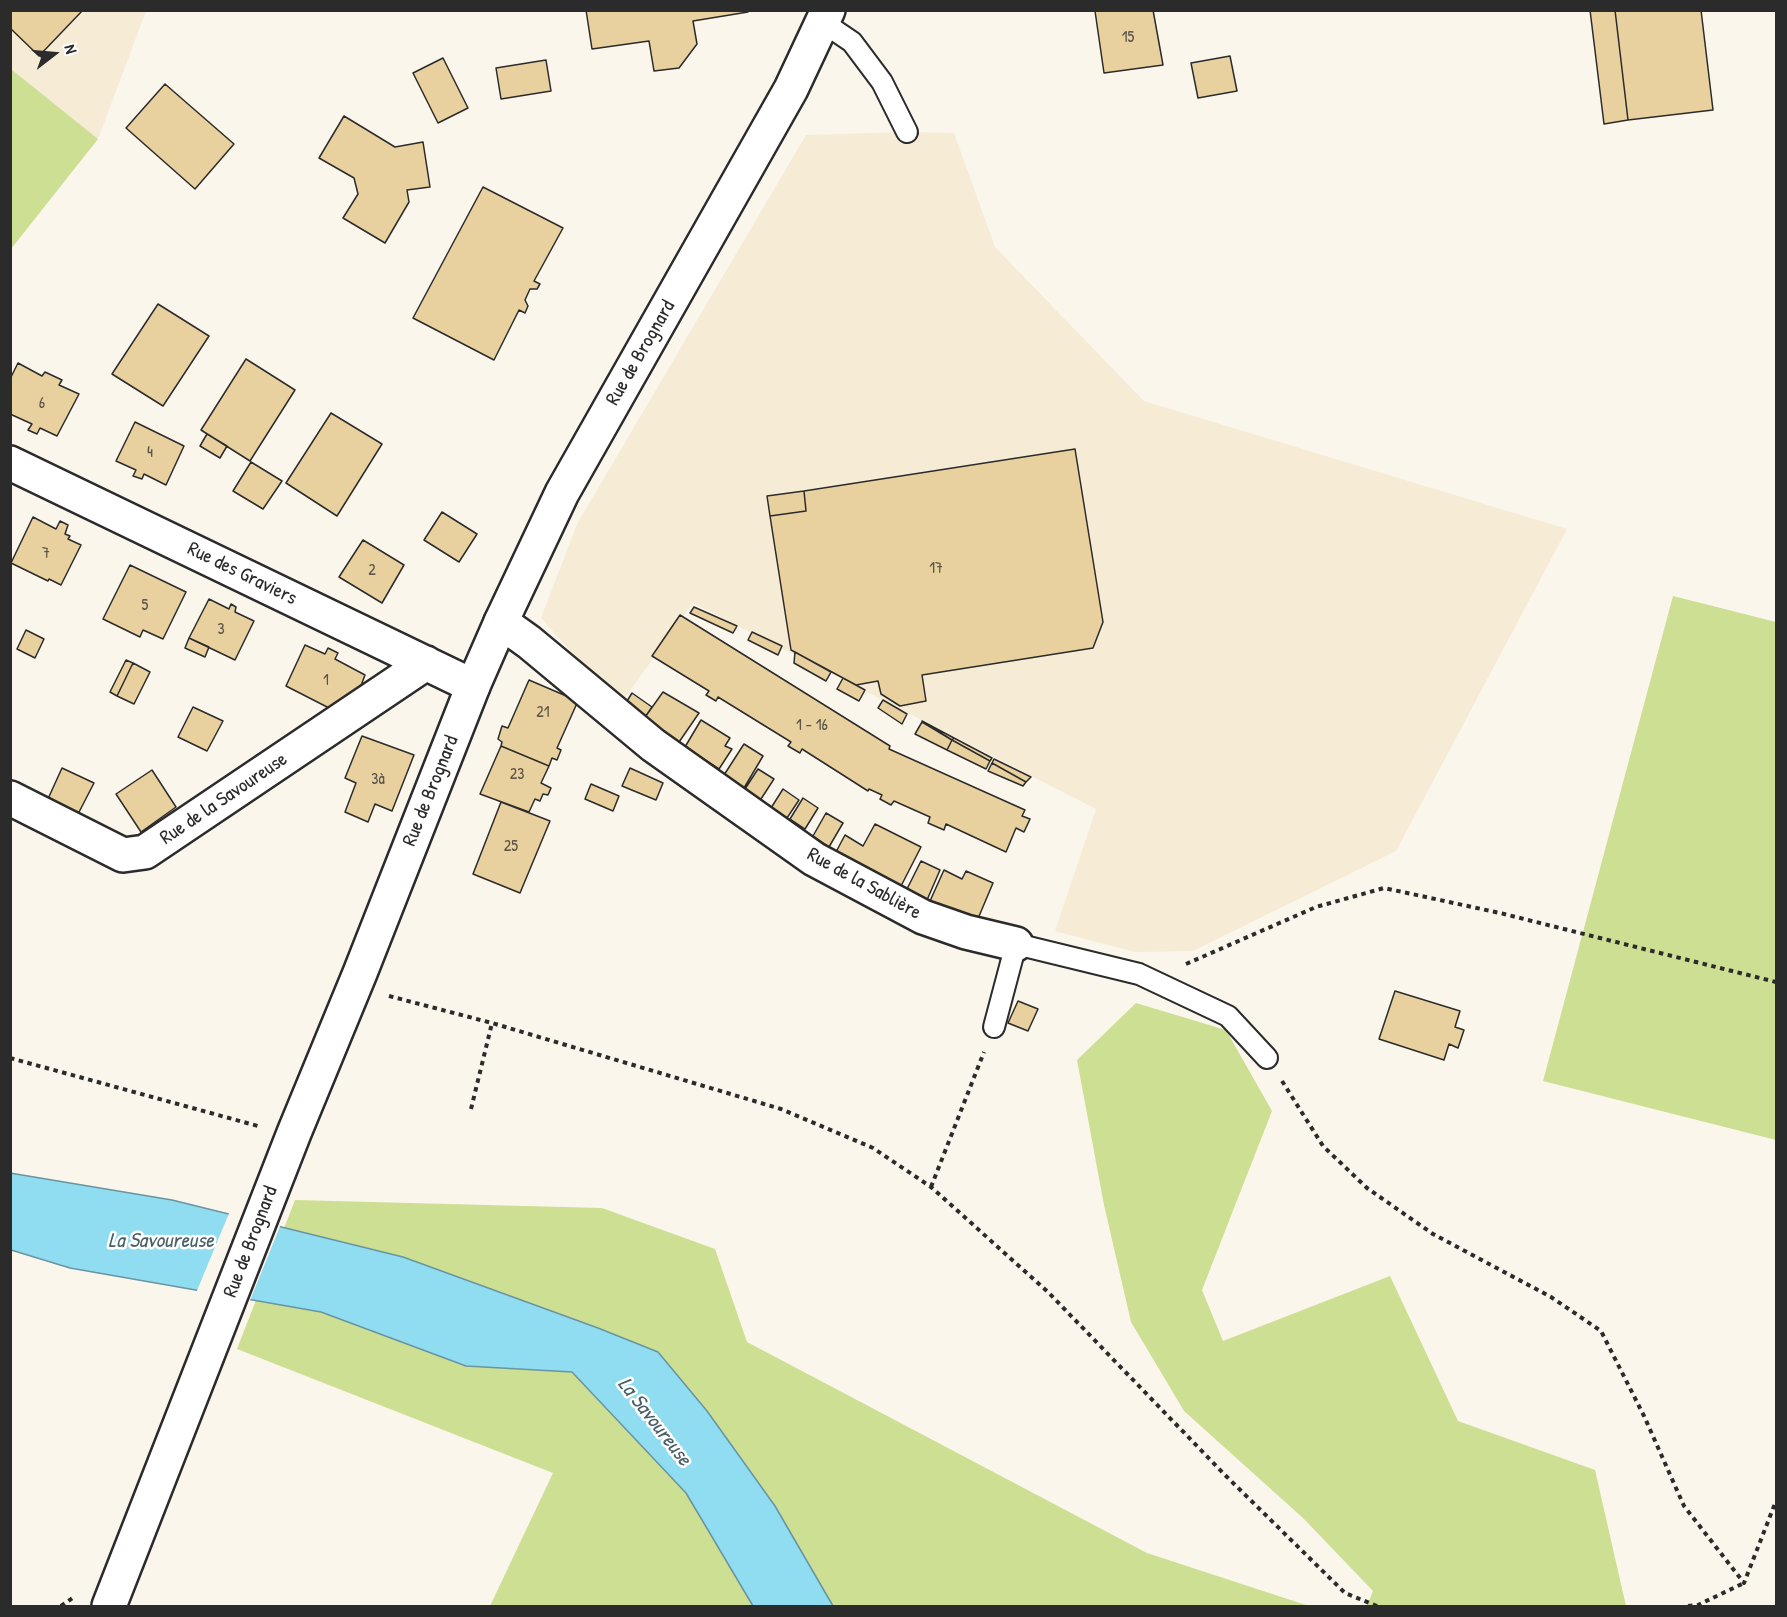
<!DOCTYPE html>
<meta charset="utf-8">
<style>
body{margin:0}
#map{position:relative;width:1787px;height:1617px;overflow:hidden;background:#fbf6ec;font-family:"Patrick Hand",sans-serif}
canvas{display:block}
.frame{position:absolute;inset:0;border:12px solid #2b2b2b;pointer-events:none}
.north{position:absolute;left:24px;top:24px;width:60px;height:60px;-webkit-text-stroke:4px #fff;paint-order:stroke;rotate:74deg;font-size:16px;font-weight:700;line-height:24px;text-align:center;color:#2b2b2b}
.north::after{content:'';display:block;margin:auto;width:21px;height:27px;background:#2b2b2b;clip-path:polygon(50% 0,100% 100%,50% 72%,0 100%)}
</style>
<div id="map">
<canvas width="1787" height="1617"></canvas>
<div class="frame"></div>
<div class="north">N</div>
</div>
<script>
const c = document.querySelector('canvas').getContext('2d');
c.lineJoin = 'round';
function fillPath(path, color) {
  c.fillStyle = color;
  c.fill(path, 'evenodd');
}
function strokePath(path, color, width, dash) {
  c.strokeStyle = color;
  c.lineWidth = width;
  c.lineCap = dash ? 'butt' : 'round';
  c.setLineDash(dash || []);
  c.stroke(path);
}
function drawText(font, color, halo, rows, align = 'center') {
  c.font = font + ' "Patrick Hand",sans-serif';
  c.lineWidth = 5;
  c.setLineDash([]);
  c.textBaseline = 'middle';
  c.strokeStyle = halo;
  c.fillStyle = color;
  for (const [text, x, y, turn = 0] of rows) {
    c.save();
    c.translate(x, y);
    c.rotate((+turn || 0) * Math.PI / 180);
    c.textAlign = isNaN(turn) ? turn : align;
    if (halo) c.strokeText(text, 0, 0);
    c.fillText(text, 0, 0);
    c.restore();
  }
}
const built = new Path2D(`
 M10,11H146L98,139L11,69Z
 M907,132L954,133L995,247L1144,401L1567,529L1396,851L1193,951L1135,952L1055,931L1096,809L693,603L619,706L541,618L577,524L806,135Z`);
const green = new Path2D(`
 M11,69L98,139L11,249Z
 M1673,596L1776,622V1140L1543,1081Z
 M1136,1003L1226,1030L1272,1111L1202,1290L1223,1341L1390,1276L1458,1421L1595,1470L1626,1606H1367L1373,1591L1303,1518L1184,1411L1131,1322L1104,1205L1077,1060Z
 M295,1200L602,1208L715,1249L747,1342L1147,1553L1309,1606H490L553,1473L237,1349Z`);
const water = new Path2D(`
 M10,1173L172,1200L403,1257L598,1328L658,1352L707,1411L775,1506L833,1606H753L686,1493L572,1372L466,1366L321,1312L70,1268L11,1250Z`);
const pier = new Path2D(`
 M230,1211L281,1224L249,1303L196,1293Z`);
const building = new Path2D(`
 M10,10H83L39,56L10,28Z
 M586,10H748V12L693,21L697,44L679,68L654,71L649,41L592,49Z
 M1153,10L1163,65L1104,73L1095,11Z
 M1590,10H1615L1628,120L1604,124Z
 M1615,10H1701L1713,110L1628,120Z
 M1230,56L1237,91L1198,98L1191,63Z
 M443,58L468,108L438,123L413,73Z
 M546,60L551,91L501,99L496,68Z
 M165,84L234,144L195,189L126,128Z
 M344,116L395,147L423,142L430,187L407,190L409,202L385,243L343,218L358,194L354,178L319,158Z
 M483,187L563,228L534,281L540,284L537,289H530L525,300L528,306L525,313L519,310L494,360L413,318Z
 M158,304L209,336L163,406L112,374Z
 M246,359L295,390L250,461L201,430Z
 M18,363L42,376L45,372L62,380L59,385L79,394L57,436L40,428L37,434L28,430L32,424L10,414V379Z
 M331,413L382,444L337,516L286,483Z
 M135,422L184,446L166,485L144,474L142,479L133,476L136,470L116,461Z
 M207,434L227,446L220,458L200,446Z
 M1075,449L1103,622L1093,648L922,675L926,701L900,706L881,694L878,681L856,685L791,650L770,516L806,511L804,491Z
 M251,462L282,481L263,509L233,491Z
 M804,491L806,511L770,516L767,496Z
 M442,512L477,534L459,562L424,540Z
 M33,517L56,529L60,521L68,525L65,534L70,536L68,539L81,545L61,585L49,579L48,581L11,563Z
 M363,540L404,565L382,603L339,577Z
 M130,565L186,592L163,639L143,630L140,637L103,619Z
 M209,599L229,609L231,604L236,607L235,612L254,621L235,660L189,638Z
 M694,607L737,626L733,633L690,613Z
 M680,615L890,746L889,749L1025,810L1022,816L1030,819L1024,832L1016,828L1006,852L946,824L944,830L928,823L930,817L894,801L891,805L880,799L882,795L869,789L868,791L802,749L800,753L788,746L791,742L718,697L716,701L706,695L709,691L652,656Z
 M26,630L44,639L35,658L17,649Z
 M752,632L782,646L778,655L748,640Z
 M189,638L209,647L205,657L185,648Z
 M305,645L325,654L328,648L338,653L335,659L365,675L359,691L331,709L286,686Z
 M795,652L831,672L826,681L794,663Z
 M126,660L133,663L117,696L110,692Z
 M133,663L150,672L134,704L117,696Z
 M843,678L865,690L859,701L837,689Z
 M529,680L578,701L557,748L561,750L557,760L552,758L549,766L501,746L502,742L498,739L502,726L508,728Z
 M663,692L699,713L677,745L643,720Z
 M632,693L652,707L643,720L624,706Z
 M883,700L907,714L902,724L878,708Z
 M193,707L223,721L207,751L178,737Z
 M701,720L730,738L725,746L732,749L719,769L685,747Z
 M922,721L954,738L952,740Z
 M922,722L952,740L947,750L915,734Z
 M362,736L414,755L392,811L375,804L368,822L345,812L356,783L345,778Z
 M954,738L992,758L990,761L952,740Z
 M952,740L990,761L986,769L947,750Z
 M744,744L763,756L744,788L724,775Z
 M501,746L549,766L541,783L551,788L548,795L543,794L540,801L535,799L529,812L480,794Z
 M994,759L1031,777L1026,782L992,763Z
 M992,763L1026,782L1023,786L988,771Z
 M62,768L94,783L77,816L47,801Z
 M630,768L663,783L656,800L622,786Z
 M758,769L774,779L759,802L743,792Z
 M152,770L176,807L141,832L116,794Z
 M591,784L619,796L613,811L585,799Z
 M783,789L799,800L787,818L771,808Z
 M803,798L818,808L805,829L790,819Z
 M501,802L550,821L520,893L473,874Z
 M826,813L843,823L829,847L813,836Z
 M875,824L921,847L899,890L836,852L845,835L863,846Z
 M921,861L940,870L927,900L906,891Z
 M944,870L962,879L966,871L993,883L977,921L930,901Z
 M1395,991L1460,1011L1455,1027L1464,1030L1458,1048L1449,1044L1444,1060L1379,1039Z
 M1018,1001L1038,1009L1028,1031L1008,1023Z`);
const path = new Path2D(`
 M1186,964L1316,907L1384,888L1500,913L1776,982
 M389,996L492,1023L781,1109L873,1148L931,1187L1048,1292L1226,1476L1345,1593L1377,1606
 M10,1058L258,1126
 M1282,1081L1323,1146L1367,1188L1433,1234L1551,1297L1601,1331L1644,1416L1684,1506L1744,1583L1776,1501
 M471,1109L492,1023
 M931,1187L984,1052
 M61,1606L74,1597
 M1688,1606L1698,1605L1744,1583`);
const service = new Path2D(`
 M824,23L852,42L882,82L907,132
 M994,1027L1016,944L1139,974L1228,1016L1267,1058`);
const minor = new Path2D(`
 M10,463L473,686
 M501,622L529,642L653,745L814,859L923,917L966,932L1016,944
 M10,798L123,855L145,852L426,663`);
const tertiary = new Path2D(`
 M109,1606L294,1133L360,973L473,686L501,622L562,493L791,89L828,10`);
const numberNames = [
 ["15",1128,38],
 ["6",42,404],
 ["4",150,453],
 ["7",46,554],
 ["17",936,569],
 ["2",372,571],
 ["5",145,606],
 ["3",221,630],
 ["1",326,681],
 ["21",543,713],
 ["1 - 16",812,726],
 ["23",517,775],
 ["3à",378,780],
 ["25",511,847]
];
const streetNames = [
 ["Rue de Brognard",641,353,-60],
 ["Rue des Graviers",242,574,26],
 ["Rue de Brognard",431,791,-68],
 ["Rue de la Savoureuse",224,799,-34],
 ["Rue de la Sablière",864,884,29],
 ["Rue de Brognard",251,1242,-69]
];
const waterNames = [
 ["La Savoureuse",161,1241],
 ["La Savoureuse",654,1422,52]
];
fillPath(built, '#f6ebd5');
fillPath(green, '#cddf93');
fillPath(water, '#90dcf0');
strokePath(water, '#6895a1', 1.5);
fillPath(pier, '#fbf6ec');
fillPath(building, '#e9d19f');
strokePath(building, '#2b2b2b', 1.5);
strokePath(service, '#2b2b2b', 24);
strokePath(minor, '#2b2b2b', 38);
strokePath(tertiary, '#2b2b2b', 38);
strokePath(path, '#2b2b2b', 4, [4.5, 4.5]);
strokePath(service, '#fff', 20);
strokePath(minor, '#fff', 33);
strokePath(tertiary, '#fff', 33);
drawText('16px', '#5a5448', null, numberNames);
drawText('20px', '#2b2b2b', '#fff', streetNames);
drawText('italic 21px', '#496066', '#fff', waterNames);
</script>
